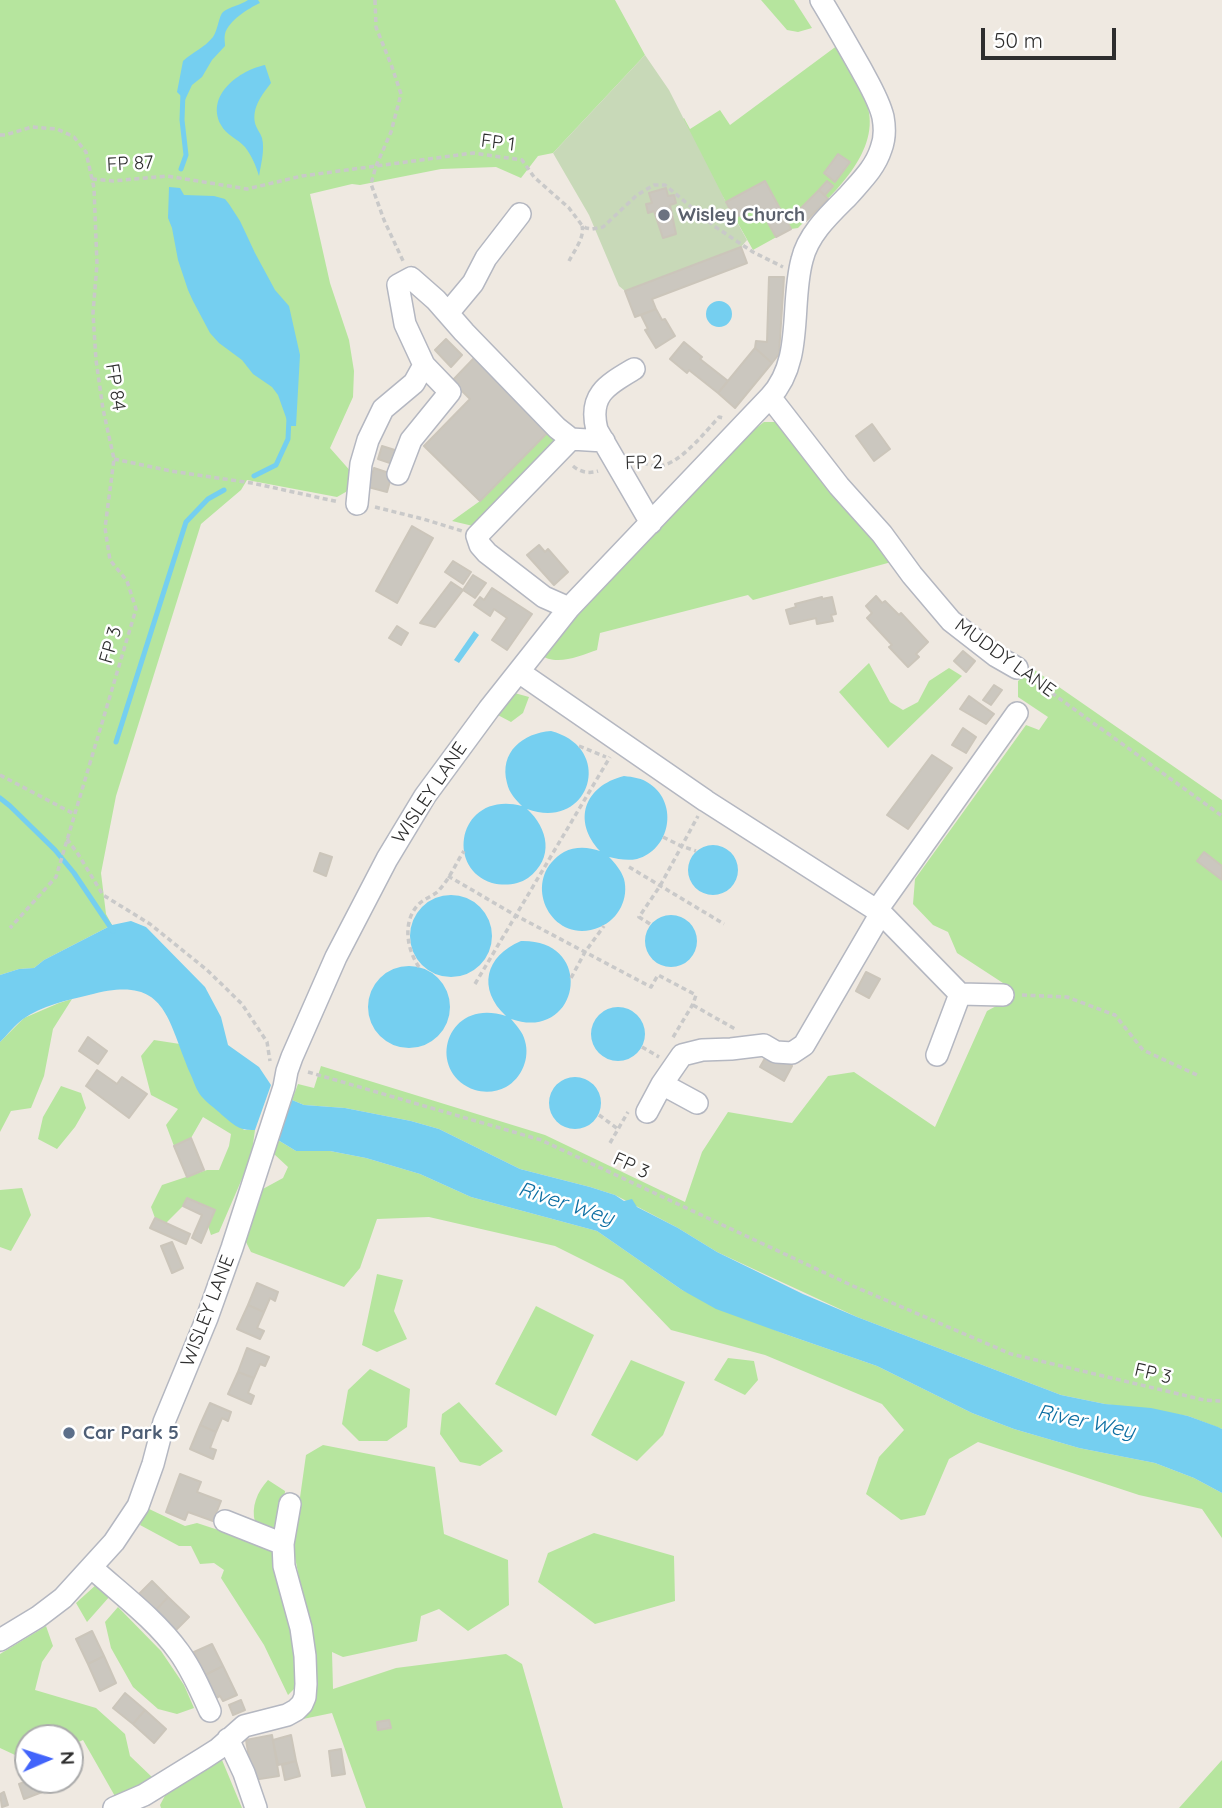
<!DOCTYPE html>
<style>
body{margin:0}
#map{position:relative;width:1222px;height:1808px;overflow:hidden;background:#efe9e1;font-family:Quicksand,sans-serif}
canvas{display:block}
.north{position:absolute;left:14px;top:1724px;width:70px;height:70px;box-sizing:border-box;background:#fff;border:2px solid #ababab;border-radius:50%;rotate:87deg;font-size:19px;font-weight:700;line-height:28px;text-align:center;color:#2e2e2e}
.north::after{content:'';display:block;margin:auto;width:24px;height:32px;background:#4264fb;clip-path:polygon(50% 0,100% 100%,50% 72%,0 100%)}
.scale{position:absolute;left:981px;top:28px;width:135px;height:32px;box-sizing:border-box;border:4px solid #2e2e2e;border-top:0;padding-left:9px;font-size:21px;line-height:24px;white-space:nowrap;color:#2e2e2e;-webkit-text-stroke:5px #fff;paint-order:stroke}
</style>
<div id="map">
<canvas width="1222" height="1808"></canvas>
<div class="north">N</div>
<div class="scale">50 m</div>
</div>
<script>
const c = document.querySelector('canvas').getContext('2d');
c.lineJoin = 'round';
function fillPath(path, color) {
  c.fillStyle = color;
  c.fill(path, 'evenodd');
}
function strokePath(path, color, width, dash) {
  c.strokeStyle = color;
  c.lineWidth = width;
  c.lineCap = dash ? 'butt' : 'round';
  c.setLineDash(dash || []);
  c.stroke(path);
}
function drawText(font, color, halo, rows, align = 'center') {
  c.font = font + ' Quicksand,sans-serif';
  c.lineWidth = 5;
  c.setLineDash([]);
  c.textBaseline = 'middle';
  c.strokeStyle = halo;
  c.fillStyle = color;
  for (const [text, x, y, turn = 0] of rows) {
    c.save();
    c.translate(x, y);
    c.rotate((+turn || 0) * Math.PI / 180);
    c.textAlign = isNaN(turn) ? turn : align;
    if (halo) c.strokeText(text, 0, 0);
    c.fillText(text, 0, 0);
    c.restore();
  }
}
const green = new Path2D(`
 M0,0H615L645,55L553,153L538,156L521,178L496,167L441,169L360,185L352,184L310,194L330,283L349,340L354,371L353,397L330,448L353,474L351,489L337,497L247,480L241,490L201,524L116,796L101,873L106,914L112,925L44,960L34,968L19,969L0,975Z
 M761,0H794L812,28L798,32L787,30Z
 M838,45C849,66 862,85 868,108C880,155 828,199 798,228L791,229L753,250L723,197L664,134L684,118L690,129L720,110L730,125Z
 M764,422H777L895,561L753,600L748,595L600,633L597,650C579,656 556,667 539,654L664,522L755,429Z
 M550,430L557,438L473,526L452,521L480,501Z
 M869,663L890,702L903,710L918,702L929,681L949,668L962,676L888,748L839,692Z
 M1033,669L1222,800V1429L1188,1416L1105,1404L1061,1395L857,1317L717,1252L678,1228L615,1195L590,1187L520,1169L439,1129L411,1121L345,1108L304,1105L292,1100L298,1084L314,1088L321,1066L545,1135L685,1202L702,1152L728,1112L792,1123L828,1076L854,1072L935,1127L987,1011L1011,998L1006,985L957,953L948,932L933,925L913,904L915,879L1026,725L1039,730L1048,717L1018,697V681Z
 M511,692L529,697L523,713L511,722L494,713Z
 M72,999L53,1029L44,1076L31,1108L11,1111L0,1132V1042L24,1018L59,1003Z
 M154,1040L180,1044L186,1062L244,1130H255L251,1158L219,1232L211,1235L208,1226L215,1210L187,1198L183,1206L166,1223L155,1218L151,1207L162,1185L207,1170H219L229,1146L231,1134L203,1117L191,1138L174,1146L166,1125L178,1109L151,1095L141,1056Z
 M61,1086L81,1093L86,1108L75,1127L57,1149L38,1139L43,1117Z
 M278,1140L296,1151H330L366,1158L420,1174L471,1197L597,1231L682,1290L782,1333L877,1366L972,1413L1014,1429L1079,1448L1155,1463L1194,1478L1222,1493V1538L1202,1509L1139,1495L978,1442L949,1459L925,1515L901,1520L866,1494L879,1457L904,1430L882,1404L765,1355L671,1330L623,1280L555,1246L429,1217L377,1219L360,1268L344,1287L251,1252L245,1240L261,1190L283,1178L288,1167L274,1154Z
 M22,1188L31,1215L11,1251L0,1247V1190Z
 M377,1274L403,1280L394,1311L407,1339L377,1352L362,1345Z
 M536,1306L594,1335L556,1416L495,1384Z
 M728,1358L754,1361L758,1380L745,1395L714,1380Z
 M631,1360L685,1382L663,1435L637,1461L591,1435Z
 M370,1369L410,1389L407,1427L387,1441H359L342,1424L348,1390Z
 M459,1402L503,1451L480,1466L460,1462L440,1434L442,1414Z
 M323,1445L435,1467L444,1534L508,1560L509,1605L468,1631L439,1609L421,1616L417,1641L343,1657L332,1652L333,1689L396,1668L506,1654L522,1664L563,1808H366L332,1713L303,1719L313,1705L316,1682L313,1628L303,1598L293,1547L306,1455Z
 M268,1480L285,1491L283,1520L276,1531L255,1522C251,1507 257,1492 268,1480Z
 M147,1508L185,1526L197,1523L273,1548L295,1638L294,1689L288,1695L264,1645L221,1578L224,1570L214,1563L200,1564L191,1546H179L140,1525Z
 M594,1533L674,1556L675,1601L595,1624L538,1582L548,1553Z
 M97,1584L110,1596L87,1622L76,1603Z
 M118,1607L161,1651L184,1685L194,1708L177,1714L158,1709L133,1687L111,1648L105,1622Z
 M46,1626L53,1646L42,1662L35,1690L96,1708L125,1734L130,1756L154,1779L116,1798L83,1740L70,1746V1738H28V1761L0,1748V1654Z
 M222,1760L242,1808H161L160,1805L169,1788Z
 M1222,1760V1808H1179Z`);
const cemetery = new Path2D(`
 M645,55L669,90L726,202L747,240L741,247L625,291L619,286L589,215L553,153Z`);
const water = new Path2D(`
 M248,0H258L260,3C249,8 228,21 225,34C224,38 225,42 225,46L212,60L202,77L192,85L185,100L177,92L183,61C193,52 204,48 213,37C218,30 219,15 223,12C229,7 241,5 248,0Z
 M265,65L271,83C262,95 252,107 255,123C256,128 260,132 262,138C265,150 261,164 259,176C256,166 252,156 245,147C238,139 226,135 221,125C205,95 240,70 265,65Z
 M169,187L180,188L184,195L214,196L225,199L229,204L240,221L255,253L275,290L289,306L300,355L296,426H289L278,395L272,387L253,374L242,360L219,343L210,333L193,301L188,290L178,260L172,228L168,218Z
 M706 314a13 13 0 1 1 26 0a13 13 0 1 1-26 0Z
 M474,631L479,635L459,663L454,660Z
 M551,731C616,748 590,832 527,809C548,828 555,858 528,878C518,885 504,886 492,883C444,868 459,790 522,806C516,800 509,793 507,783C499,752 523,733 551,731Z
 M624,776C633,777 642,778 650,784C679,804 670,850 637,859C627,861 618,859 609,857C615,863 621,870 624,879C629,898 619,919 600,927C551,948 518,879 564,852C575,846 589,847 600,851C572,821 584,786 624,776Z
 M688 870a25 25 0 1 1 50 0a25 25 0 1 1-50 0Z
 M410 936a41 41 0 1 1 82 0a41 41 0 1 1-82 0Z
 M645 941a26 26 0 1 1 52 0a26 26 0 1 1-52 0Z
 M131,921L146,927L205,987L221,1017L228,1045L259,1067L271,1085L255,1130C239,1131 234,1125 222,1115C215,1108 204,1101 199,1093C195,1087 193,1079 190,1073C166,1016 166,974 89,995C68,1000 41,1006 23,1019C15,1025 8,1034 0,1042V975L19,969L34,968L44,960L112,925Z
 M521,941C597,939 580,1043 511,1019C516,1025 523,1032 525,1041C530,1058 522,1078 506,1087C497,1092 485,1093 475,1090C424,1072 446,996 506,1016C477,989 485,956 521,941Z
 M368 1007a41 41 0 1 1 82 0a41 41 0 1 1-82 0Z
 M591 1034a27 27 0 1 1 54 0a27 27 0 1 1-54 0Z
 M549 1103a26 26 0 1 1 52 0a26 26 0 1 1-52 0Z
 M292,1100L304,1105L345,1108L411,1121L439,1129L520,1169L590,1187L615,1195L624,1201L632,1199L637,1207L678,1228L717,1252L803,1294L857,1317L1061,1395L1105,1404L1151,1408L1188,1416L1218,1427L1222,1429V1493L1194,1478L1155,1463L1079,1448L1014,1429L972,1413L877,1366L782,1333L716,1309L682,1290L597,1231L471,1197L420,1174L366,1158L330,1151H296L278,1140Z`);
const stream = new Path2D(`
 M181,169L186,155L182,120L183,92
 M254,476L276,465L288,439L289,418
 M116,742L186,522L208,499L224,490
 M0,798L10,806L55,850L74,873L113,931`);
const building = new Path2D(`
 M838,154L850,162L835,182L824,173Z
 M765,181L791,229L776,237L758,205L735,218L726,202Z
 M827,181L833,186L825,195L819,190Z
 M666,188L668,196L674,195L676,203L670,205L676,234L663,238L654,211L648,213L646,204L652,203L649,193Z
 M819,190L828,199L806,221L797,212Z
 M741,247L747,263L652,299L656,309L635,317L625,291Z
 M769,277H784L779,354L772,363L755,348L756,341L767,342Z
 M656,309L662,320L665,319L675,336L656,348L645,330L648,329L641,315Z
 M446,339L462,355L451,367L435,350Z
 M684,342L702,357L700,359L728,381L718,393L689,370L687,373L670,359Z
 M755,348L772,363L735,408L718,393Z
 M475,357L550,430L480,501L424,446L470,399L452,381Z
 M872,424L890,449L874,461L856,436Z
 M382,446L398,451L393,464L378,459Z
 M374,468L392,474L387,492L368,487Z
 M412,526L433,538L397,603L376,591Z
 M539,545L545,552L548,549L568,572L554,585L527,555Z
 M453,561L471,572L463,584L445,572Z
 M473,575L486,583L475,598L463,590Z
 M451,582L463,590L435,627L420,623Z
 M492,588L532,614L507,650L492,640L507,618L494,609L490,616L474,605L480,597L484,600Z
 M876,596L882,603L885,601L899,615L901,613L928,642L916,654L919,657L908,667L889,647L892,645L867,618L872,613L866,606Z
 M822,597V599L832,597L836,614L831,615L833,621L817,624L816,618L790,624L786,610L796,607L795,604Z
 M397,626L408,633L401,645L389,638Z
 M963,651L975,661L966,672L954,661Z
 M994,685L1002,690L991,705L983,700Z
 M969,696L994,714L986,724L960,709Z
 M963,728L976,737L966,753L952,745Z
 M932,755L952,768L908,829L887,815Z
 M1204,852L1222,866V880L1197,861Z
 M320,853L332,857L326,876L314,871Z
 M866,972L880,979L869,998L856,991Z
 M88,1037L107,1051L98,1064L79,1051Z
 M768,1053L792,1066L784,1081L760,1067Z
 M97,1070L117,1084L122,1077L147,1094L129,1118L86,1086Z
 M191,1138L204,1170L187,1177L174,1146Z
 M187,1198L215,1210L201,1243L192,1238L202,1215L183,1206Z
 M155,1218L190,1234L186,1244L150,1228Z
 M172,1242L183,1268L172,1273L161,1246Z
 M257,1283L278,1292L275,1301L270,1298L264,1312L248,1305Z
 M248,1305L264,1312L257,1328L264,1331L260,1339L237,1329Z
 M247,1348L269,1357L265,1366L260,1364L254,1378L238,1372Z
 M238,1372L254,1378L248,1393L254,1396L251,1404L228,1394Z
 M210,1403L231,1412L228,1421L222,1418L216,1432L200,1425Z
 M200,1425L216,1432L210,1448L216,1450L213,1459L190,1449Z
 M180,1474L201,1482L197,1492L221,1501L213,1521L188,1512L185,1520L166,1512Z
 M152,1581L168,1597L156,1610L139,1594Z
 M168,1597L189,1617L176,1630L156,1610Z
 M92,1631L104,1656L88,1664L76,1639Z
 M212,1644L223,1666L205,1675L194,1652Z
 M104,1656L116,1683L100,1691L88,1664Z
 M223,1666L237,1695L223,1701L220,1696L216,1698L205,1675Z
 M125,1693L145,1710L133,1724L113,1708Z
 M241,1700L245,1710L233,1715L229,1705Z
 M145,1710L166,1729L154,1743L133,1724Z
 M389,1720L391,1728L378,1730L377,1722Z
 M272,1735L279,1776L253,1780L246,1740Z
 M291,1735L296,1761L278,1765L273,1740Z
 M341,1749L345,1774L332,1776L329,1751Z
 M296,1761L300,1776L285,1780L282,1765Z
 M30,1780H62L63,1784L24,1799L19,1784Z
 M4,1792L8,1805L2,1807L0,1794Z`);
const path = new Path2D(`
 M375,0L376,27L392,67L401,94L391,132L376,166L371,184L384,220L404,263
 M0,135H5L32,127L57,129L74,137L86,152L94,188L97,264L93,313L96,360L103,409L114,459L105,528L110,560L127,581L136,609L56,877L10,928
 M92,179L113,181L167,176L247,189L302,176L473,153L522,160L534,177L569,208L581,224L586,228L592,229L603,227L637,195L654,185H665L714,226L753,252L783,267
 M569,261C574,251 585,237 582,226
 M114,459L171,471L252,483L339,502
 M635,460C642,462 651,466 657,466C678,467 706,431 719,417L723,418
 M573,466C580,472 589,474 598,471
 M375,507L423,519L462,531
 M1031,678L1222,816
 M579,746L606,757
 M0,775L74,814
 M663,837L681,846L696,851
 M67,839L78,854L103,895L150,924L207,970L242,1004L267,1042L270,1061
 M629,867L724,924
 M448,876L515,915L651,987L658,975L696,995L693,1004L672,1039
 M650,924L639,917L660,886L698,816
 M419,967C407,950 402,922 418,905C424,898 435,896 440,889C450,878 456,863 464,851
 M571,978L585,952L604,926
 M475,984L610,757
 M1022,995L1067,997L1115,1015L1143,1050L1197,1075
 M693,1005L735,1029
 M642,1047L659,1057
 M308,1072L541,1140L853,1286L1011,1354L1204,1400L1222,1401
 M599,1115L618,1129
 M610,1143L628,1112`);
const minor = new Path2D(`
 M448,313L473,283L486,258L520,214
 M634,369C607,385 588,395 597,430L651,523
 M770,397L839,486L882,534L912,575L951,621L996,656L1017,668
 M398,474L411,440L450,392L424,365
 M357,504L361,464L368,440L383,409L414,383L424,365L405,324L398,285L411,278L436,300L464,332L557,428L571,439L604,441
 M569,608L544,597L487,553L480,545L477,536L571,439
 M519,672L706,801L881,913L960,994L937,1055
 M877,910L1017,713
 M960,994L1003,995
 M662,1084L697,1103
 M647,1112L662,1084L682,1055L702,1050L731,1049L764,1045L776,1052L792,1053L804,1045L881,913
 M283,1544L290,1504
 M92,1568C121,1594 156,1620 179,1652C192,1670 201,1691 210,1711
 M0,1640L38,1617L63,1598L114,1542L138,1506L153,1464L164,1422L207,1318L232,1248L284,1087L287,1071L292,1057L336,957L387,859L425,796L489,709L569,608L770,397C804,361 790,304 802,260C808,234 830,214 848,196C861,181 875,168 881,149C885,139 885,128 883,117C879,100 869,84 861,69C848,46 835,23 821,0
 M228,1739L244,1773L256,1808
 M114,1808L144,1795L204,1758L218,1749L244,1726L287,1715L296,1710L302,1704L305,1697L306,1684L305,1656L301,1628L284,1566L283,1544L225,1521`);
const markers = [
 [664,215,7,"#6b7280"],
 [69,1433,7,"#5c6f8a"]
];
const streetNames = [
 ["FP 1",498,143,7],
 ["FP 87",130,164,-3],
 ["FP 84",115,387,81],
 ["FP 2",644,463,-2],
 ["FP 3",111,645,-74],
 ["MUDDY LANE",1005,658,36],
 ["WISLEY LANE",430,793,-56],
 ["FP 3",631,1166,25],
 ["WISLEY LANE",208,1311,-69],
 ["FP 3",1153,1374,13]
];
const worshipNames = [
 ["Wisley Church",678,215]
];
const serviceNames = [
 ["Car Park 5",83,1433]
];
const waterNames = [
 ["River Wey",566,1204,18],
 ["River Wey",1086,1422,12]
];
fillPath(green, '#b6e59e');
fillPath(cemetery, '#c8d9b8');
fillPath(water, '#75cff0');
strokePath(stream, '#75cff0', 5);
fillPath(building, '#cbc7bf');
strokePath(building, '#cbc5ba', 2);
strokePath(minor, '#b4b7c1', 24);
strokePath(path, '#c9c9c9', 3.5, [5, 3.5]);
strokePath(minor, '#fff', 21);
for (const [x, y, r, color] of markers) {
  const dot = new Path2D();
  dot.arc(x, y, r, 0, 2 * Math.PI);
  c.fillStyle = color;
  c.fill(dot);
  strokePath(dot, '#fff', 2.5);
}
drawText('19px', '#2e2e2e', '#fff', streetNames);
drawText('bold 19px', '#5b616d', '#fff', worshipNames, 'left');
drawText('bold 19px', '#4e5e75', '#fff', serviceNames, 'left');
drawText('italic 21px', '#0d6fa3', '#fff', waterNames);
</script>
